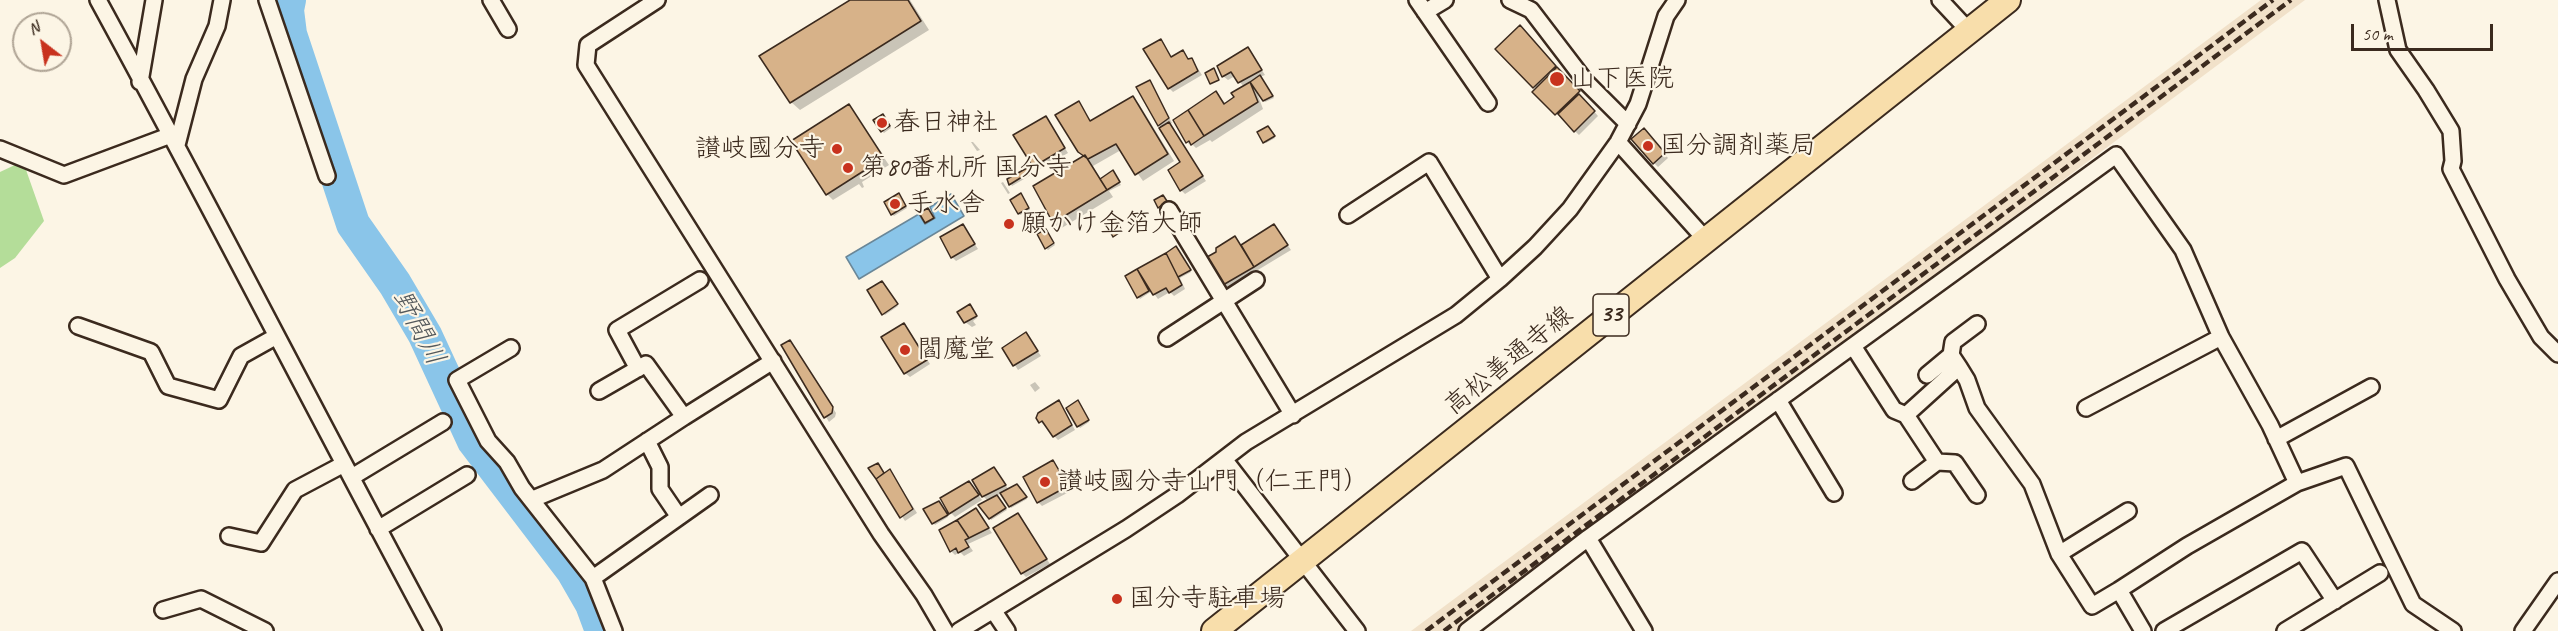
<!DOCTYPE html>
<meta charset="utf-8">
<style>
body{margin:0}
#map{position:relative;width:2558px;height:631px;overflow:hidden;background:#fcf5e5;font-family:Caveat,sans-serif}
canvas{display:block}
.north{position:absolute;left:12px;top:12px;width:60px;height:60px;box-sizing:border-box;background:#fcf5e5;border:2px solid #afa495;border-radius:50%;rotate:329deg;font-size:16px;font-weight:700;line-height:24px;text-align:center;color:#3b2a1e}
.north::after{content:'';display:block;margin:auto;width:21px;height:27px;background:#c8321e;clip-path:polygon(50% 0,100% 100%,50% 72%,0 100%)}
.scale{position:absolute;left:2351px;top:24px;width:142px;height:27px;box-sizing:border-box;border:3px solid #3b2a1e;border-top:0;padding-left:8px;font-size:18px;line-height:21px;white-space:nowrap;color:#3b2a1e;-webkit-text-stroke:4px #fcf5e5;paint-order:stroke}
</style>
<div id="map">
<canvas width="2558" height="631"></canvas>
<div class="north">N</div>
<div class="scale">50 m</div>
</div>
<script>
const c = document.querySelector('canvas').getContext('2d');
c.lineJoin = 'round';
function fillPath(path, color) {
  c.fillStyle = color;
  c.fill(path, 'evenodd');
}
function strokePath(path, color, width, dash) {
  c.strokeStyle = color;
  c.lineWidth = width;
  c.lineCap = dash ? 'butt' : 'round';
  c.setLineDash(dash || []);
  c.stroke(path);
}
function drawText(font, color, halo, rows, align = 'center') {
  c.font = font + ' Caveat,"Klee One",sans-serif';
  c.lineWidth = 4.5;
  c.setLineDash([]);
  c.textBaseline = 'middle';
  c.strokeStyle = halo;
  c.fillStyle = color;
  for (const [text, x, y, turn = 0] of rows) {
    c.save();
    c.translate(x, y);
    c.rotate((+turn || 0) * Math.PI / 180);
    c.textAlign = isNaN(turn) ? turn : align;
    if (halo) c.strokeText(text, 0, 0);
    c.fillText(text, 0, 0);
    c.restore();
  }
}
const built = new Path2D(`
 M2261,0H2305L1457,631H1411Z`);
const green = new Path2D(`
 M17,164L25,167L44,221L15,258L0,268V172Z`);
const water = new Path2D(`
 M951,194L964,216L859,279L846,257L919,214L925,224L935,218L930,207Z`);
const shadow = new Path2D(`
 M852,0H910L929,30L800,110L791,102Z
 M1526,33L1598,116L1579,135L1534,92L1537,89L1497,49Z
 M1160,40L1172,58L1183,51L1189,61L1195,64L1202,75L1173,92L1169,88Z
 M1248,49L1265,75L1260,77L1274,98L1265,102L1257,93L1263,109L1212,142L1210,140L1196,148L1193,145L1191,146L1187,142L1216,93L1226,104L1236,98L1244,87L1235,76L1228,80L1223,76Z
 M1150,82L1172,123L1169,125L1206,181L1185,194L1181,190L1182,163L1159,125Z
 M1133,98L1139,104L1174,161L1143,181L1121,150L1093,166L1101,180L1114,174L1121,185L1109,191L1113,197L1060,229L1054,223L1035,186L1085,157L1078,103L1092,122Z
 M849,106L889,165L862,182L864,187L862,188L859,184L833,200L827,194Z
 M885,117L891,128L884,133L882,131Z
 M1046,118L1068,153L1038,170L1034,166Z
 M1268,128L1275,138L1266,143L1265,142Z
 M1648,134L1668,158L1658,167L1654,163Z
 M971,142H973L980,150L977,151Z
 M1027,170L1031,175L1012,186L1011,184Z
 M1003,182L1010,193L1008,194L1001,183Z
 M900,197L907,208L894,216L892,214Z
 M1023,197L1030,210L1020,215L1019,213Z
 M963,226L978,249L956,261L952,257Z
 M1274,226L1291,250L1228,288L1224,284L1235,238L1242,246Z
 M1047,233L1055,245L1048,250L1046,248Z
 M1178,250L1191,272L1180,278L1185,289L1174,296L1170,292L1158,299L1152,291L1140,299L1127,276Z
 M884,284L898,306L885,315L883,314Z
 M971,308L977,318L973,321L976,325L972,327L965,322Z
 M904,324L930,364L910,377L905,373Z
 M1026,334L1041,356L1018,370L1004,348Z
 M790,342L836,413L835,417L829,422L783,345Z
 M1035,382L1040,388L1035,392L1030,385Z
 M1059,401L1075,430L1058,440L1037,418Z
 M1080,404L1089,422L1080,428L1068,408Z
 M1053,462L1071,491L1042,506L1038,502Z
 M879,466L884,475L890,471L894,476L917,513L905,521L877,478Z
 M994,469L1009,490L1019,487L1027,499L1011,508L1002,493L996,496L1007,510L991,520L988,501L983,496Z
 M973,487L982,500L955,517L951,513Z
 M941,504L948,517L935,525L925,510Z
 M976,510L992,533L968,544L973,551L964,556L960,552L955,555L951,551Z
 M1018,515L1050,564L1026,577L1022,573Z`);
const river = new Path2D(`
 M289,0L287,10L290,34L353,224L395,284L425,335L474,441L573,571L592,604L602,631`);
const building = new Path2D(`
 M850,0H908L921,21L790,103L759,56Z
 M1520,25L1556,66L1533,88L1495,49Z
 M1161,39L1171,57L1183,50L1188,59L1192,58L1198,71L1168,89L1143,49Z
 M1248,47L1262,70L1238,83L1231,72L1222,77L1217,66Z
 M1557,67L1580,91L1555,115L1532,92Z
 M1214,68L1219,80L1210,84L1205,73Z
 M1260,75L1273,96L1263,101L1250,82Z
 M1150,80L1169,118L1158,126L1136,87Z
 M1250,82L1258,102L1204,136L1188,110L1216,91L1224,104L1234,97L1231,93Z
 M1579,94L1595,111L1574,132L1558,114Z
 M1133,96L1168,154L1135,175L1116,144L1088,159L1078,152L1055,115L1079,101L1090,121Z
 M849,104L884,158L826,195L791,141Z
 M1188,110L1204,136L1191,145L1189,141L1186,143L1173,120Z
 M883,114L890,126L881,132L873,120Z
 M1046,116L1065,148L1033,167L1013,135Z
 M1169,122L1203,176L1180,191L1168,170L1180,162L1159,128Z
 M1268,126L1275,136L1263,143L1257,132Z
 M1644,128L1665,153L1653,164L1631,139Z
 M1085,155L1107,190L1053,223L1033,186Z
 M1027,168L1030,172L1009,185L1007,179Z
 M1113,170L1120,182L1107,190L1100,179Z
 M899,193L906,206L891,215L884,202Z
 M1021,193L1029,208L1018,214L1010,200Z
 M1163,195L1167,201L1158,208L1154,200Z
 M928,208L934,218L925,223L919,213Z
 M1118,223L1122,231L1113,237L1108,228Z
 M963,224L975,244L951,258L940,237Z
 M1274,224L1288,245L1254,267L1241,245Z
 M1046,229L1054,243L1045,249L1037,234Z
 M1235,236L1254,267L1223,285L1207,257L1216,252V248Z
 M1176,246L1191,270L1178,277L1166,253Z
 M1166,253L1182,285L1169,293L1166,288L1153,295L1137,269Z
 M1137,269L1149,291L1137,298L1125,276Z
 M882,281L898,304L882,315L867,290Z
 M970,304L977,316L964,323L957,312Z
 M904,323L927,360L904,374L881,337Z
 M1026,332L1038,351L1013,366L1002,348Z
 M790,340L833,407L832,413L824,418L781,345Z
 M1059,400L1072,425L1053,437L1042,421L1039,423L1036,418L1038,413Z
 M1078,400L1089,420L1077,427L1066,408Z
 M1053,460L1068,486L1037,503L1023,477Z
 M878,463L884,473L876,479L868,468Z
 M994,467L1006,485L982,497L972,480Z
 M890,469L913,509L900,518L876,479Z
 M969,481L979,495L949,514L940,498Z
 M1017,484L1027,497L1009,507L1000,493Z
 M997,495L1006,508L989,519L978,505Z
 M939,501L948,515L932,524L923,509Z
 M976,508L989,528L969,538L957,520Z
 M1018,513L1047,559L1021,574L993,528Z
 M957,520L969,538L965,540L969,547L958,553L956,548L950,552L939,530Z`);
const street = new Path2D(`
 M98,0C212,209 320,421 433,631
 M267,0L327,176
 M491,0L508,29
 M657,0L588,45L586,65L881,534L924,595L945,631
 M1417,0L1488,103
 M1510,0L1531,10L1586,82L1628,124
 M1940,0L1969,31
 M2387,0L2398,50L2426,90L2451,131L2453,161L2451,169L2507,279L2541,337L2558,354
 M1425,12L1445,0
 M140,82L154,0
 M1618,142L1706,240
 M177,145L194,79L217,26L222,0
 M0,149L64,175L171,135
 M1169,210L1293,415
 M1348,215L1429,162L1500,279
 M78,326L151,352L168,386L219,400L241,356L275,337
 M1167,338L1256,280
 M1853,346L1894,410L1906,415L1959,367L1967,380L1977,408L2032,484L2059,554L2092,606L2119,590L2143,631
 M511,348L457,380L488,441L507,462L522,488L593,578L614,631
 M1959,367L1951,355L1953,342L1977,324
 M638,369L617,330L700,280
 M1927,375L1951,355
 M1778,400L1834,493
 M2086,408L2221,337
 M1906,415L1937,462
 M684,417L773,361
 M2276,439L2371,387
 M1224,459L1357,631
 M352,477L443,422
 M1912,481L1937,462L1955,463L1977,495
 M533,499L603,470L684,417L646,364L599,391
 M679,517L710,495
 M378,529L467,475
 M229,536L261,543L295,490L344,464
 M1588,538L1644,631
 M2059,554L2128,511
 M593,578L679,517L660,489V467L647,441
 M2119,590L2187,546L2297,483
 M163,610L201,599L265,631
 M993,610L1007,631
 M959,631L1126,529L1177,495L1246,442L1456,315L1500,279L1535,247L1570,209L1618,142L1638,104L1666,16L1677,0
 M1467,631L1588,538L2116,155L2183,250L2221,337L2270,425L2297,483L2346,466L2413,604L2453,631
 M2164,631L2302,551L2335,601
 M2285,631L2380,573
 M2523,631L2558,581`);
const primary = new Path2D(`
 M1214,631L2008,0`);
const rail = new Path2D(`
 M1426,631L2273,0
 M1444,631L2291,0`);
const markers = [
 [1557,79,8,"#c8321e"],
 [882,123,6,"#c8321e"],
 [1648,146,6,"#c8321e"],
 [837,149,6,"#c8321e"],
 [848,168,6,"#c8321e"],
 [895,204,6,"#c8321e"],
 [1009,224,6,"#c8321e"],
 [905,350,6,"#c8321e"],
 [1045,482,6,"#c8321e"],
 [1117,599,6,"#c8321e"]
];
const shields = [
 [1611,315,36]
];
const shieldNames = [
 ["33",1611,315]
];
const poiNames = [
 ["山下医院",1570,79],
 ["春日神社",894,123],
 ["国分調剤薬局",1660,146],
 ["讃岐國分寺",825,149,"right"],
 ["第80番札所 国分寺",860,168],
 ["手水舎",907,204],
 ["願かけ金箔大師",1021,224],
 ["閻魔堂",917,350],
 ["讃岐國分寺山門（仁王門）",1057,482],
 ["国分寺駐車場",1129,599]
];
const streetNames = [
 ["高松善通寺線",1509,361,-39]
];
const waterNames = [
 ["野間川",418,328,62]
];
fillPath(built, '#f1e1c9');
fillPath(green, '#b4dd99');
fillPath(water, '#8ac5e9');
strokePath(water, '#6a8798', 1.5);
fillPath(shadow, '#0003');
strokePath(river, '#8ac5e9', 34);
fillPath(building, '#d7b289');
strokePath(building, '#3b2a1e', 1.5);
strokePath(street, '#3b2a1e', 20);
strokePath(primary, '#3b2a1e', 28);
strokePath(street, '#fcf5e5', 15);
strokePath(primary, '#f8deab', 24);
strokePath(rail, '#3b2a1e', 4.5, [9, 4.5]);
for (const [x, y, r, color] of markers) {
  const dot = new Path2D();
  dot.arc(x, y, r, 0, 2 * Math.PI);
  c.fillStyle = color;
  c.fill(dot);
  strokePath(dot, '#fcf5e5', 2);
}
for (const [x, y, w] of shields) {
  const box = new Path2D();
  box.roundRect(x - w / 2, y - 21, w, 42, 4.5);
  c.fillStyle = '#fcf5e5';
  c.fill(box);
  strokePath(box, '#3b2a1e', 1.5);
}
drawText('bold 24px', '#3b2a1e', null, shieldNames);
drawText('26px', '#3b2a1e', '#fcf5e5', poiNames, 'left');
drawText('26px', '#3b2a1e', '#fcf5e5', streetNames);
drawText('italic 27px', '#53585b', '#fcf5e5', waterNames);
</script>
